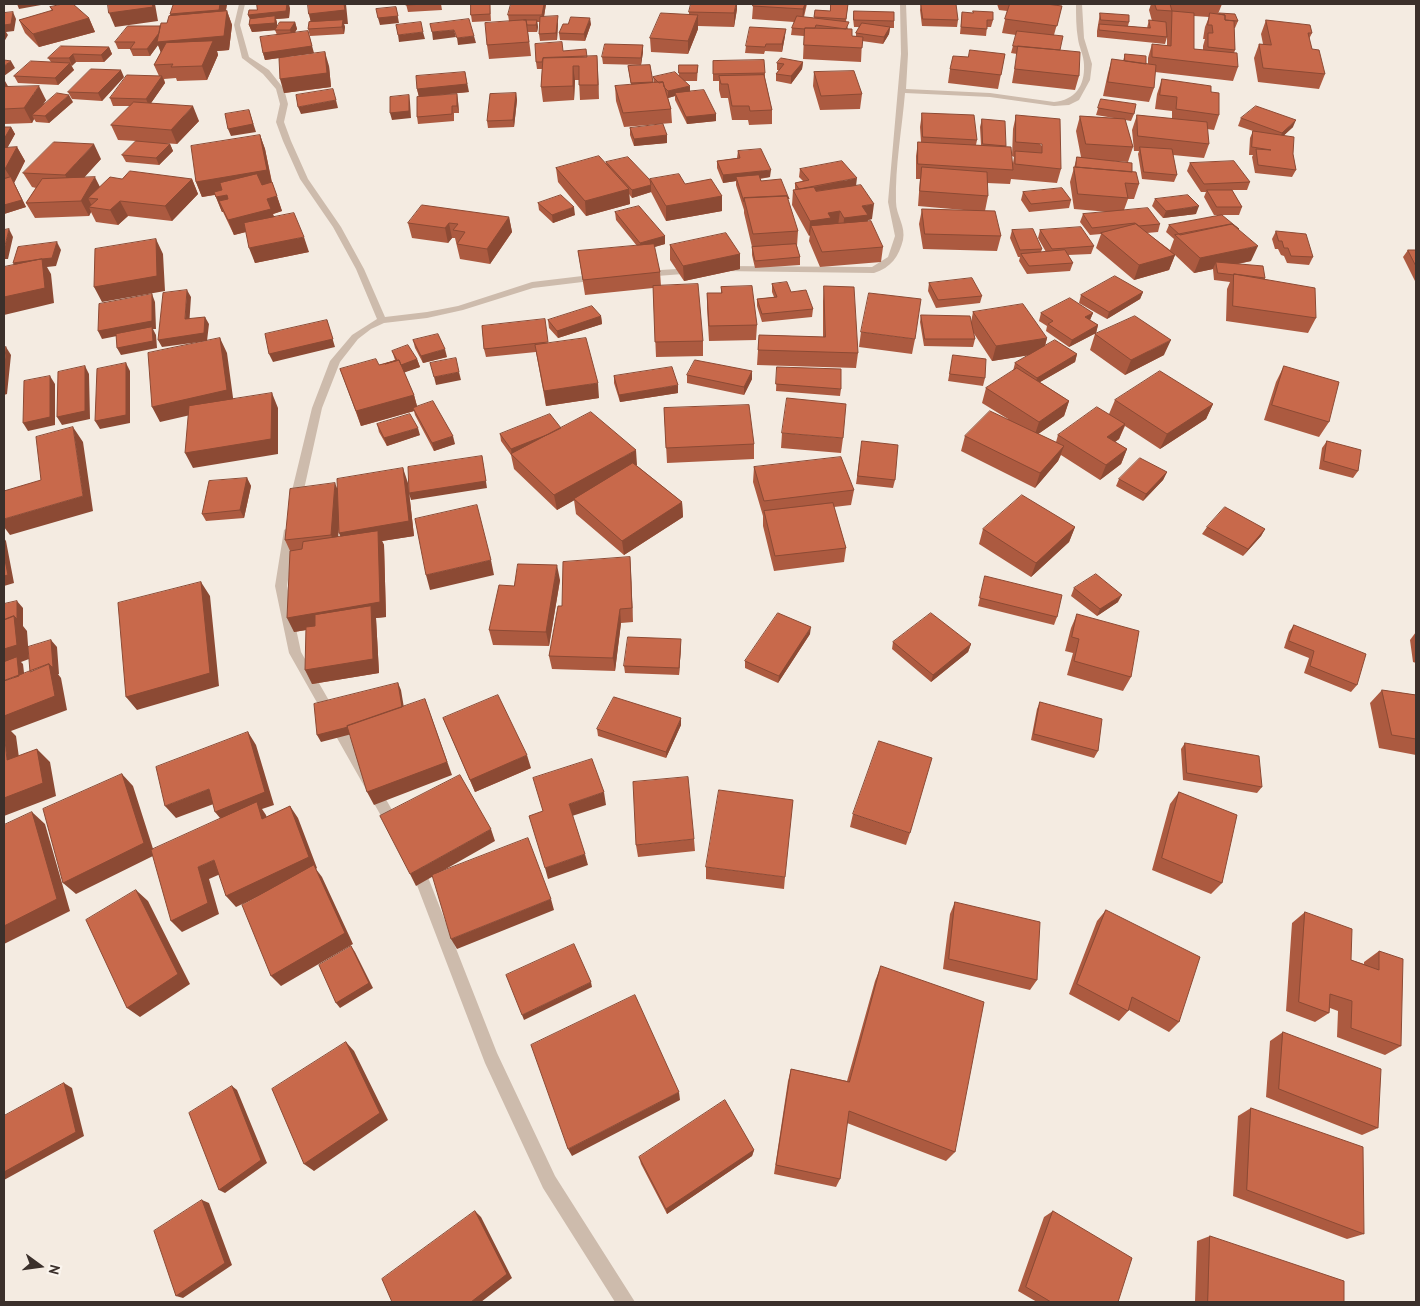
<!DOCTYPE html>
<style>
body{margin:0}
#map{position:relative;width:1420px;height:1306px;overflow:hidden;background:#f4ebe1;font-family:"PT Sans",sans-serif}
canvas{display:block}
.frame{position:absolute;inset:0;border:5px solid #3b302b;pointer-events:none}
.north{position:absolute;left:15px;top:1241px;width:50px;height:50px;-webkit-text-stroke:4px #fbf5ee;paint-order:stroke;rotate:104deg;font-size:14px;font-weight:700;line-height:20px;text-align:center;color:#3b302b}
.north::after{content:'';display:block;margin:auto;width:18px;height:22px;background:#3b302b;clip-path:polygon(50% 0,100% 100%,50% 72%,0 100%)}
</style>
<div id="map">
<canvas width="1420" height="1306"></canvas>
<div class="frame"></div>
<div class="north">N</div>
</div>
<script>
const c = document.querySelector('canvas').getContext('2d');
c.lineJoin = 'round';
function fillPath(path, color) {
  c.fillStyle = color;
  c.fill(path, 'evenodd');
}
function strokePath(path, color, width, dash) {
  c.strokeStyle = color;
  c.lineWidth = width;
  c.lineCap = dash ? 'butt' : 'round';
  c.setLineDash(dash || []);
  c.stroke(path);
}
const minor = new Path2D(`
 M239,4H245L240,25L249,57L269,70L284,89L288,104L284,122L291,141L308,179L341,227L364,269L385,317L427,312L458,306L532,282L599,274L604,277L599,280L533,288L463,310L427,318L384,323L371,329L358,339L340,362L322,408L301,503L295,507L289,503L312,408L330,361L352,335L377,319L356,269L333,227L300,179L283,141L276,122L280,104L276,89L263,74L242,58L234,25Z
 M900,4H906L908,54L906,89L990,93L1054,102C1075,100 1085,86 1084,65C1084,56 1079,47 1078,39C1076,28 1076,15 1076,4H1082L1084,38L1092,64L1090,80L1079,100L1069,105L1054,106L990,97L905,93C902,129 895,166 896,202C896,215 906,226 903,240C899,256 891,268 874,273L720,271V267L723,266L872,267L888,257L895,236L888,202L901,54Z
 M693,268L698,271L696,273L644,277L639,274L644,271Z
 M290,526L296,530L287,586L301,652L399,822L401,826L399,830L394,832L389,830L289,653L275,586L284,530Z
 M417,860L422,862L424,867L497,1053L555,1176L635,1302H615L543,1188L485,1063L410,867L412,862Z`);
const wall = new Path2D(`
 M177,4H227L226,11H227L232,25L229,50L217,51L218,55L207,80L177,81L176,78L164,79L165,83L151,103L199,121L177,144L161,143L170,144L173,151L159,165L126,162L122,155L136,141L118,140L111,125L130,106H113L110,98L159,76L154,65L161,52L158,45L150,56H133L130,49H118L115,42L167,23Z
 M406,4H441L442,10L408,12Z
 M490,4L491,21L472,22L471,15Z
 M546,4L544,17L558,23L557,40L540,41L539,34L540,22H537L538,27L537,32H528L531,56L489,59L487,45L509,21L508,15Z
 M807,4L804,17L814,18L815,10L830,11L848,4L846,22L848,29L852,36H856V33L859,27H854L853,18L854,11L894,21V28H890L889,34L883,44L862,41L861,62L803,59L804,36L791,35L792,28L794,22L752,19L753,6Z
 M921,4L958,20L957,27L922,26L920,10Z
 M997,4H1046L1062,6L1054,35L1060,50L1079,76L1075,90L1012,83L1017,54L1011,53L1016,35L1002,33L1007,11L999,10Z
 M1151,4H1222L1218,14L1238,21L1235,28H1234L1235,50L1234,53L1238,67L1233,81L1155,72L1154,88L1149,102L1103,96L1108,73L1112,59L1123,61L1125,54L1148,64V58L1152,44L1167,46V37L1165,44L1097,37V31L1100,13L1129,22L1128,26L1147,28L1149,20L1152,21L1149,10ZM1194,14V16L1209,17L1205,27L1203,39H1205L1203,46V50L1194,49Z
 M50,7L89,18L95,32L39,47L25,33L19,20L52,11Z
 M290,8L289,18L276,19L277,23V27L295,22L297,29L295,32L314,53L286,57L329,66L331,87L284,93L279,58L265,60L263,53L277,35L275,30L252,32L249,25L250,19L248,15Z
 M737,9L734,27L698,26V29L688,54L651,52L650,38L689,15V12Z
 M962,12L993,20L991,27H987L986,36L960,34Z
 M309,14L348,24H344L345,27L344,34L310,36L308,29L311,22Z
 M1266,20L1312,33L1309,39L1312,49L1325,74L1319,89L1258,82L1254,58L1259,44H1263L1261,34Z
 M591,24L585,41L560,40L559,33Z
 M785,36L782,52L765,51L764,54L745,53L746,46Z
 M643,45V52L641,65L603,64L602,57Z
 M109,47L112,54L104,62H76L71,66L74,70L58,85L18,83L14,76L51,62L48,58Z
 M563,51L587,57L597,56L599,99L580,100L579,80H575L574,100L543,102L541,87L542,69H537L536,62Z
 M1005,54L998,89L948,83L950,69L968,57Z
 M713,61L765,73V78L772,110V124L749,125L748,120H732L728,98H721L719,90V81H713Z
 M803,62L802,69L791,84L776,81V74L779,70H777V63Z
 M650,65L653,83H654L653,77L679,75V65H698L697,81H684L690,91L716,114V121L687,124L675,100V96L668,98L671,109L672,123L624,127L616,101L615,86L631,85L628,66Z
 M814,72L862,94L860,109L820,110L813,86Z
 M124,77L102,101L72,99L68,92Z
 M1162,79L1211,92L1219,115L1214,130L1207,129L1209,144L1204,158L1173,155L1177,175L1174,182L1142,179L1138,154L1139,151H1134L1132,130L1137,115L1172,119V111L1155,109L1157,94Z
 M4,81L8,87L46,100L42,106L73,102L49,123L36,122L34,119L32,123L4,124Z
 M417,89L469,92L423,96L457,94L458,101L459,113H454V121L418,124L417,117L419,97Z
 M516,93L517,100L514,127L488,128L487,121Z
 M1101,99L1134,114L1131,121L1125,120L1133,147L1128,162L1112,161L1132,172L1139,184L1134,199H1128L1124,210L1160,224L1158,232L1147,233L1170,250L1174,239L1166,232L1169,225L1221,215H1214L1204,197L1206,192H1201L1187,171L1190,163L1250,182L1247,190H1232L1242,207L1239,215H1222L1251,261L1238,264L1265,278V279L1316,318L1308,333L1226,321L1227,289L1230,282L1214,280L1213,269L1194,273L1175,255L1169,270L1134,280L1096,248L1101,234L1090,235L1080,222L1083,214L1109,212L1074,209L1070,182L1077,157H1081L1076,131L1080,116L1114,118L1096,115Z
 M922,113L977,140L976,145H981L980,127L982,119L1006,146L1013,163L1014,157L1012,156L1013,129L1016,115L1061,169L1057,183L1011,179L1010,184L987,183L988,196L985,211L1001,236L997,251L923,249L919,224L922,209L975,211L918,206L920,179H916V156L918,142H921L920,127Z
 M1241,118L1293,127L1283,136L1293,154L1296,170L1292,177L1255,173L1252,157L1253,155H1249L1250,138L1253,131L1238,126Z
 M4,127H11L15,134L7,148L17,147L25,161L14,183L26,207L4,214Z
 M630,128L667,135V143L634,146L630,135Z
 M260,135L265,149L272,182L282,211L273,214L274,217L309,252L255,263L246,232L234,235L223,212H222L215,195L202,197L196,182Z
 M738,151L770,177L760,179L798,231L797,246L800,257V265L755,268L752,255V247L744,213V210L736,185V181L723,183L717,168V161L737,158Z
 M101,159L84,177L100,187L122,179H192L198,194L172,221L128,216L118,225L96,222L91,212L89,216L35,218L26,203L36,188L32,187L23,173Z
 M606,163L650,180L685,184L722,196V211L666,221L651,192L632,198L629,194L630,204L586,216L558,182L556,168Z
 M800,169L856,185L872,219L868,220L867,221L883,247L881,262L820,267L809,241L810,235L809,236L792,205L793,190H795V183L803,181L799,177Z
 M1023,192L1071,200L1069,208L1029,212L1021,200Z
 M1155,199L1196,214L1163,218L1152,206Z
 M538,203L575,215L553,223L539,210Z
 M615,212L665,236V244L654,247L660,272L661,286L703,341V356L656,357L653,288L585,295L578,251L637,246L616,220Z
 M509,217L512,232L490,264L460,259L455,238H452L448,243L412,238L408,223Z
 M1012,230L1042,249L1041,252H1046L1038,238L1040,230L1094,246L1091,254L1068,255L1073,263L1070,271L1027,274L1019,261L1020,257H1018L1010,238Z
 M1276,231L1313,257L1309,265L1287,263L1284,256L1281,255L1278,249H1275L1272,239Z
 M670,245L740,254V269L684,281L670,260Z
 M1408,250H1416V281H1415L1403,257Z
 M929,283L982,296L980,303L936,308L928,291Z
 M772,284L791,292L813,309L812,317L762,322L757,306V299L774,297L772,292Z
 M824,286L858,353L856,368L757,365L759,335L823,337V301Z
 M721,287L757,325L756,340L709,341L707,308V293H721Z
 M1143,292L1140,299L1107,319L1079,303L1081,295Z
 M973,312L1047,338L1045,346L1077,354L1075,362L1040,382L1069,401L1064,416L1038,434L1056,442L1058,435L1109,414L1115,400L1213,404L1206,419L1160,449L1125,426L1119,439L1115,442L1127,449L1121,464L1100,480L1061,455L1058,461L1035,488L961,451L965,436L1008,419L982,403L986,388L1013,371L1015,363L1029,355L992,361L973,332L975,339L973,347L924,346L920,322L921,315L971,322Z
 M1041,313H1093L1090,320L1098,325L1096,333L1069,347L1046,331L1047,326L1039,321Z
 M601,316L602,324L558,338L549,328L548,320Z
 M482,326L548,343L599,398L546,406L536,352L486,357L484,349Z
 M861,332L915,339L912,354L859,347Z
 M1095,334L1164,355L1125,375L1090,350Z
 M413,340L447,357L423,363L415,348Z
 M392,351L417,359L420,367L404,372L414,395L417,406L455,444L434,451L415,415L414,411L361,426L340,369L379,365L395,360Z
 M953,355L985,378L983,386L948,381Z
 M1284,366L1329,422L1319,437L1264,420L1276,382Z
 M777,367L841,389L840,396L776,391Z
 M752,371V379L744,395L687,383V375Z
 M614,376L678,393L620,402L614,383Z
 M664,408L754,444V459L667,463Z
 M377,424L420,435L387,446L379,432Z
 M561,428L637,465H636L682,502L683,517L624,555L576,514L574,500L557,510L514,469L511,455L501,441L500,434Z
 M782,433L843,438L841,453L781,448Z
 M862,441L895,480L893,488L856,484Z
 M1327,441L1358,471L1353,478L1319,469L1322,448Z
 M754,467L854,490L851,505L834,507L846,548L844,562L774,571L763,526V516L753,482Z
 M1167,472L1163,480L1143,501L1116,486L1119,479Z
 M247,478L251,486L244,518L206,521L202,514Z
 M408,483L414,536L382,541L384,545L386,617L376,618L379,673L312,684L306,630L294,632L290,551L285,540L337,488ZM339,528L341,536L338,537Z
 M1075,527L1069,542L1031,577L979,544L983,529Z
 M1207,527L1265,529L1261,536L1243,556L1202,534Z
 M630,557L633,622L621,623L615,671L552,669L549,656L562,606Z
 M985,576L1057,617L1054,625L978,606Z
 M560,580L549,646L493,645L489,630L514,586Z
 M1074,588L1118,602L1097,616L1071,596Z
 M1077,614L1131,677L1123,691L1067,675L1073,653L1065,651L1071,628Z
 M1294,625L1357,685L1351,692L1304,673L1309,658L1284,648L1289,632Z
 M1416,632V663L1413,662L1410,640Z
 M810,634L778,683L745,668V661Z
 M893,642L971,644L968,652L931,682L892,649Z
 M681,646L679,675L625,673L624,666Z
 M1382,690L1416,695V755L1379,748L1370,703Z
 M1040,702L1098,751L1094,758L1031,740L1037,709Z
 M443,718L531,768L475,792Z
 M681,725L666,758L598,736L597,729Z
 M1185,743L1262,787L1257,793L1183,780L1181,749Z
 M1179,792L1222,883L1211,894L1152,870L1170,804Z
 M853,814L910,833L906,845L850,827Z
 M694,839L695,851L638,857L636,845Z
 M706,867L785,877L784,889L706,879Z
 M955,902L1037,980L1030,990L943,969L950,914Z
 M1106,910L1179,1022L1169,1032L1129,1010L1119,1021L1069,994L1097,921Z
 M1305,912L1351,960L1364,964V962L1379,951L1401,1046L1385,1055L1337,1037L1338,1011L1330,1008L1329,1013L1315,1022L1286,1011L1292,923Z
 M881,966L955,1152L946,1161L847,1123L840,1179L836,1187L774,1174L788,1081L791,1069L847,1081L875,981Z
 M1283,1032L1378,1128L1362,1135L1266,1097L1270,1041Z
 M1251,1108L1364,1234L1347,1239L1233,1196L1238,1116Z
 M754,1150L752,1156L667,1214L641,1164L639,1157Z
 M1053,1211L1118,1302H1037L1018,1291L1044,1217Z
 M1210,1236L1344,1302H1195L1197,1241Z`);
const shadedWall = new Path2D(`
 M17,4H41V5L19,9Z
 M152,4H155L158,21L115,27L109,13Z
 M220,4H227L223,24L175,28L170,14Z
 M287,4H289L290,8L289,18L276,19L277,23V30L252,32L249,25L251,21L248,15Z
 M344,4H346L348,24H344L345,27L344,34L342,27L312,28L309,14Z
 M544,4H546L543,22L542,15Z
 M736,4H737V9L734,27V13Z
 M805,4H807L806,5L802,22L803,9Z
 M396,7L399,23L380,25L378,18Z
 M227,11L232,25L229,50L217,51L218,55L207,80L202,66L162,56L158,45L150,56L147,49L164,26Z
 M13,12L16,19L14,31L6,32L8,35L4,42V25Z
 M698,15V29L688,54V41Z
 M558,16V23L557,40L556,33Z
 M89,18L95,32L39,47L33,34Z
 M590,18L591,24L585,41L584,34Z
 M537,20L538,27L537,32L536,25Z
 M295,22L297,29L292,37L290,30Z
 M890,27L889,34L883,44L884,37Z
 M786,29L785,36L782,52V44Z
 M454,30L456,37L433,40L432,32Z
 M308,31L314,53L265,60L263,53Z
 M423,32L425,39L399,42L398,35Z
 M474,36L476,43L458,45L457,38Z
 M643,45V52L641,65V58Z
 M109,47L112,54L104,62L101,55Z
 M325,52L329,66L331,87L284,93L280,79Z
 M73,54L76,62L72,66L69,58Z
 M597,56L598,70L599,99L598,85Z
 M11,61L15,68L4,76V66Z
 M803,62L802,69L791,84V76Z
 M70,63L74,70L58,85L55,78Z
 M573,66L575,80L574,100L573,86Z
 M121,70L124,77L102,101L98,93Z
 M465,72L469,92L419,97L417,89Z
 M162,76L165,83L149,106L146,99Z
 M5,81L9,88L4,92V82Z
 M39,86L46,100L36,115H32L34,119L32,123L24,108Z
 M690,86V93H675V96L668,98V91Z
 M516,93L517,100L514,127L513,120Z
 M457,94L458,101L459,113L457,106Z
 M69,95L73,102L49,123L45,116Z
 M409,95L410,102L411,118L392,120L390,113Z
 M336,100L338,108L301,114L298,107Z
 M193,106L199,121L177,144L171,130Z
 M249,110L256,132L231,136L228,129Z
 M716,114V121L687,124L686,117Z
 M1296,120L1293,127L1279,140L1282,133Z
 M11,127L15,134L4,154V139Z
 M260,135L265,149L272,184L202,197L196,182Z
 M667,135V143L634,146V139Z
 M94,144L101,159L73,190L65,175Z
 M170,144L173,151L159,165L156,158Z
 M17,147L25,161L14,183L26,207L4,214V205L14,183L5,169Z
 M771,170L770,177L737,181L736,177V181L723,183V175Z
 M95,177L102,191L88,198L93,208L89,207L91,212L89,216L81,201Z
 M857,178L856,186L799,197L800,190Z
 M192,179L198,194L172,221L165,206Z
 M651,185V192L632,198V190Z
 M629,189L630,204L586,216L585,201Z
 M227,195L233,210L219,201L223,212H222L216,197Z
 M277,196L282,211L273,214L276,224L234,235L228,220L267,199Z
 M722,196V211L666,221V206Z
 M120,201L128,216L118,225L110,210Z
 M874,204L872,219L868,220L866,230L843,233L844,218L862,206Z
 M1199,206L1196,214L1163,218L1166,211Z
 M574,207L575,215L553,223L552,215Z
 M840,211L838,226H811L810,235L809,236L810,221L828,213Z
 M509,217L512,232L490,264L487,249Z
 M449,223L452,238L448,243L445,228Z
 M9,229L13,237L8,259H4V250Z
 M665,236V244L641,251L640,243Z
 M304,237L309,252L255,263L249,248Z
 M156,239L163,254L165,291L102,302L94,287Z
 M57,242L61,250L56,266L47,267L51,274L54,303L4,315V297L18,270L13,263Z
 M1258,246L1251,261L1217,268L1216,262L1213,269L1194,273L1200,258Z
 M740,254V269L684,281L683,266Z
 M1175,255L1169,270L1134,280L1139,265Z
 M187,290L191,297L189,327L185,319Z
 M1143,292L1140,299L1107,319L1109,312Z
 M152,294L155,302L156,329H153L156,335L157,348L121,355L117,348L152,329L102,339L98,331Z
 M1093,313L1090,320L1085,317Z
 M601,316L602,324L558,338L557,331Z
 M205,317L209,324L207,341L162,347L158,340Z
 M327,320L335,347L273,362L269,354Z
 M1098,325L1096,333L1069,347L1072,340Z
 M220,338L227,353L234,405L160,422L152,407Z
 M1047,338L1043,353L992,361L996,346Z
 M1171,340L1164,355L1125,375L1131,360Z
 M6,347L11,355L7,394L4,395V371Z
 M445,349L447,357L423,363L421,356Z
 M1077,354L1075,362L1035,385L1037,378Z
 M417,359L420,367L389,378L386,370Z
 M126,363L130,371V423L100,429L95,421Z
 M85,366L89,374L90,419L62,425L57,417Z
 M752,371V379L744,395V387Z
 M459,372L461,380L436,385L434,377Z
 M50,376L55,384V425L28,431L23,423Z
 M598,383L599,398L546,406L544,391Z
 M678,385V393L620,402L619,395Z
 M272,393L278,408V454L193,468L185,453Z
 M414,395L418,410L413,408L414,411L361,426L356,411Z
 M1069,401L1064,416L1034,437L1039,422Z
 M1213,404L1206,419L1160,449L1167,434Z
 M1125,424L1119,439L1101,452L1107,437Z
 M73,427L83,442L93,511L10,535L4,527V519L83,496Z
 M418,428L420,435L387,446L384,438Z
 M562,429L512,456L511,449Z
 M453,436L455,444L434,451L432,443Z
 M1064,446L1058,461L1035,488L1040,473Z
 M1127,449L1121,464L1100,480L1106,465Z
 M636,450L637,465L557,510L554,495Z
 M482,456L487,488L411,500L409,493Z
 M403,468L408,483L414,536L382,541L384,545L386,617L376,618L379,673L312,684L305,670L371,619L294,632L287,618L345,548L339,533Z
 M1167,472L1163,480L1143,501L1146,494Z
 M247,478L251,486L244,518L240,510Z
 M335,483L341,498L337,550L331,535Z
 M682,502L683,517L624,555L622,541Z
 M1075,527L1069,542L1031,577L1036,563Z
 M1265,529L1261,536L1243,556L1248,549Z
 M4,538L6,541L14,583L4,586Z
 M630,557L631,572L633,622L632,608Z
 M491,560L494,575L430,590L426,575Z
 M557,565L560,580L549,646L546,632Z
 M201,582L210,596L219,686L137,710L126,697Z
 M1122,595L1118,602L1097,616L1100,609Z
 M17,601L23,608V626L27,631L29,659L21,662L23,664L26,690L4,668V649L14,616Z
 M620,609L621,623L615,671L613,658Z
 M811,627L810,634L778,683L779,676Z
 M681,639V646L679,675V668Z
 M51,640L57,647L59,674H58L61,678L67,710L11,731L16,736L21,772L7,760L4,734V716L49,664Z
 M971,644L968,652L931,682L933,675Z
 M398,683L401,690L406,720L321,742L317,735Z
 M425,699L452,775L374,805L367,792Z
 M681,718V725L666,758V752Z
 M248,732L256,745L274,805L262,809L266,815L271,831L225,824L215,812Z
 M37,749L50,762L56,796L4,816V798Z
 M527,755L531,768L475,792L470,780Z
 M122,774L133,786L155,855L76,894L63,883Z
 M209,789L219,802L176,818L165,806Z
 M604,792L606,805L572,816L569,804Z
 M290,806L298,818L317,868L316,869L322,877L353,944L281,986L271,976L316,869L236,907L226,896Z
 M32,812L45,824L70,911L4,944V926Z
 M491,829L495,841L416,886L410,874Z
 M585,854L588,865L548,879L545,868Z
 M214,860L225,872L209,879L219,914L182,932L171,921L198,867Z
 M136,890L148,901L190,984L140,1017L127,1008Z
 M551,899L554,910L457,949L451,939Z
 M351,946L355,952L373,988L340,1008L336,1003Z
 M591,982L592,987L524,1020L522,1015Z
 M346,1042L354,1051L388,1120L314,1171L304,1164Z
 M64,1083L72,1088L84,1136L4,1180V1172Z
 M232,1086L237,1090L267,1163L225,1193L219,1190Z
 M679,1092L680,1100L572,1156L568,1149Z
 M754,1150L752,1156L667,1214L666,1209Z
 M202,1200L209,1203L232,1265L183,1298L176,1296Z
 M475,1211L481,1217L512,1278L481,1302H471Z`);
const building = new Path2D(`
 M63,4H73L89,18L33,34L19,20L53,10L50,7Z
 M108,4H152L153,7L109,13Z
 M183,4H220L219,10L170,14L173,5Z
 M257,4H287L286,11L248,15L249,10H257Z
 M308,4H344L345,10L309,14Z
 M406,4H426L406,5Z
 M471,4H490V14L471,15Z
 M511,4H544L542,15H508Z
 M691,4H736L734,13L689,12Z
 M753,4H805L803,9L753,6Z
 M831,4H848L846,19L814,17L815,10L830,11Z
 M921,4H956L958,20L923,19Z
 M1010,4H1046L1062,6L1057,26L1005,19Z
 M1155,4H1170L1172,11L1194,13V49L1237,53L1238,67L1152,57V44L1171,46L1172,11L1157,10Z
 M396,7L398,16L378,18L376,9Z
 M227,11L224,36L157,42L161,23H167L169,16Z
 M854,11L894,12V21L854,20Z
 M973,11L993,12V20H987V29L961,27L962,12L973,13Z
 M13,12L11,24L4,25V13Z
 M661,13L698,15L688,41L650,38Z
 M1100,13L1129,15V22L1101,20Z
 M1210,13L1225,15V20L1234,21L1235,50L1208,47V33H1213L1212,25H1208Z
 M1219,13L1235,14L1238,21L1225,20V15L1219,14Z
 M275,16V23L249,25L250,19Z
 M558,16L556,33L539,34L540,17Z
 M797,16L849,22L846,29L816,25L815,28H805V29L792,28Z
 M571,17L590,18L584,34L559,33L563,24H568Z
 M469,19L474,36L457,38L454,30L432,32L430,24Z
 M343,20L342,27L308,29L309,22Z
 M524,20H537L536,25H527L526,20Z
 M526,20L529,42L487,45L485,23Z
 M1149,20L1166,22L1167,37L1099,30V24L1150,28Z
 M1266,20L1310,25L1312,33H1308L1312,49L1319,50L1325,74L1263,68L1259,44L1271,45Z
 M280,22H295L290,30H275Z
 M421,22L423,32L398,35L396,25Z
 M862,23L890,27L884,37L856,33Z
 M128,26H160L159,33L147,49H130L135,42H115Z
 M750,27L786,29L782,44H766L765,47L746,46Z
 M805,28L852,29V36L863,37L862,48L804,45Z
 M308,31L312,46L263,53L260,37Z
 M1017,31L1063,36L1060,50L1013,46Z
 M213,41L202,66L171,67L173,64L154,65L166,43Z
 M562,42L563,51L586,49L587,57L543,58L542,62H536L535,44Z
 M605,44L643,45L641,58L602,57Z
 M61,46L109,47L101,55L73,54L69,58H48Z
 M1018,46L1080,52L1079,76L1015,69Z
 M970,50L1005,54L1001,75L950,69L953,56L968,57Z
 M325,52L327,73L280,79L279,58Z
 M1125,54L1146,56V64L1125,61Z
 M597,56L598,85H579V66H573V86L541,87L543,58Z
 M781,58L803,62L791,76L776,74L784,64L777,63Z
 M1112,59L1156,65L1154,88L1108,82Z
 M4,60L11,61L4,66Z
 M764,60L765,73L713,74V61Z
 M31,61L70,63L55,78L14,76Z
 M650,65L653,82L631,83L628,66Z
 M679,65H698L697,73H679Z
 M91,69L121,70L98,93L68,92Z
 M854,71L862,94L821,96L814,72Z
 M465,72L467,84L417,89L416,76Z
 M675,72L690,86L668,91L664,87L663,82L659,83L653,77Z
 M127,75L162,76L146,99L110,98Z
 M764,75L772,110L750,111L749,106H732L728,84H721L719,76Z
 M1162,79L1211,86V92L1219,93V115L1176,109L1177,97L1160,95Z
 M663,82L671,109L623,113L615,86Z
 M39,86L24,108L4,109V87Z
 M333,89L336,100L298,107L296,95Z
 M704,90L716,114L686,117L675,93Z
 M57,93L69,95L45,116L32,115Z
 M516,93L513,120L487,121L490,94Z
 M457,94V106H452V114L417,117V97Z
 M409,95V111L390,113V97Z
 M1101,99L1136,104L1134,114L1098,108Z
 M134,102L193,106L171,130L111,125Z
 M1256,106L1296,120L1282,133L1241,118Z
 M249,110L253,124L228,129L225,114Z
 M922,113L974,115L977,140L923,137Z
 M1016,115L1060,119L1061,169L1015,164V151L1042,153V144L1016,142Z
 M1137,115L1207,122L1209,144L1138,136Z
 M1080,116L1125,119L1133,147L1086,144Z
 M982,119L1005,121L1006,146L983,144Z
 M663,124L667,135L634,139L630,128Z
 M4,127H11L4,139Z
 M1253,131L1294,137L1293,154L1296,170L1258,165L1256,149L1271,150L1252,147Z
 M260,135L267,170L196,182L191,146Z
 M136,141L170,144L156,158L122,155Z
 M54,142L94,144L65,175L23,173Z
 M918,142L1011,147L1013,170L918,164Z
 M17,147L5,169H4V148Z
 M1140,147L1172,149L1177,175L1144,172Z
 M761,149L771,170L723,175L717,161L740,158L738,151Z
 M599,156L629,189L585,201L556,168Z
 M628,157L650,180L651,185L632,190L606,162Z
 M1077,157L1132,163V172L1076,167Z
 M842,161L857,178L799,189L795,183L809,180L800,169Z
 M1234,161L1250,182L1204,184L1190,163Z
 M922,167L987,172L988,196L920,191Z
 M1074,167L1136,172L1139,184L1125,183L1128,198L1078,194Z
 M130,171L192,179L165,206L120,201L110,210L89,207L98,199L88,198L110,177L122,179Z
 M257,174L262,185L272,182L277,196L267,199L271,209L228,220L219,201L228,199L227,195L216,197L214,192L222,190L220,183Z
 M679,174L685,184L711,179L722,196L666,206L650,179Z
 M759,175L761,181L781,179L789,199L787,196L744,198V202L736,177Z
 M11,177L22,200L4,205V179Z
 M95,177L81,201L26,203L42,179Z
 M861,185L874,204L862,206L868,215L844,218L840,211L828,213L831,218L810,221L793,190L814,187L816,191Z
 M1062,188L1071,200L1031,204L1023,192Z
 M1207,190H1232L1242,207H1217Z
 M561,195L574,207L552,215L538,203Z
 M1188,195L1199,206L1166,211L1155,199Z
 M787,196L798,231L753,234L744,198Z
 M422,205L509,217L487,249L457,244L465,232L453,230L458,224L449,223L445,228L408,223Z
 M639,206L665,236L640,243L615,212Z
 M1148,208L1160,224L1139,226L1135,223L1092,228L1083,214Z
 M922,209L995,211L1001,236L925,234Z
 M294,213L304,237L249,248L244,223Z
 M1222,215L1239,229L1232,224L1180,235L1169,225Z
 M871,221L883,247L822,252L811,226Z
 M1136,224L1175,255L1139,265L1101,233Z
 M1232,224L1258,246L1200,258L1175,235Z
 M1081,227L1094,246L1052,249L1040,230Z
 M9,229L4,250V230Z
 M1033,229L1042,249L1020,250L1012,230Z
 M1276,231L1306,234L1313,257L1291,256L1288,248H1284L1282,241H1279Z
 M726,233L740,254L683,266L670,245Z
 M156,239L157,276L94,287L95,249Z
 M57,242L52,258L42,259L13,263L18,247Z
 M654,244L660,272L583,280L578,251Z
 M796,244L800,257L755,261L752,247Z
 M1065,250L1073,263L1029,266L1021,254Z
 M1408,250H1416V266Z
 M42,259L45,288L4,297V267Z
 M1216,262L1263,266L1265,278L1234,274V275L1218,273Z
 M1234,274L1315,288L1316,318L1233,306Z
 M1115,276L1143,292L1109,312L1081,295Z
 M972,278L982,296L938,300L929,283Z
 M787,282L791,292L806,290L813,309L762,314L757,299L777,297L772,284Z
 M698,284L703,341L655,342L653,286Z
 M752,286L757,325L709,326L707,293H722L721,287Z
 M824,286L854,287L858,353L758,350L759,335L825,337Z
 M187,290L185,319L205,317L204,333L158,340L163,293Z
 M869,293L921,299L915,339L861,332Z
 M152,294V321L98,331L99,304Z
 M1070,298L1093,313L1085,317L1098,325L1072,340L1048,324L1053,321L1041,313Z
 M1023,304L1047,338L996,346L973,312Z
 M592,306L601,316L557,331L548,320Z
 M921,315L970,316L975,339H925Z
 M1135,316L1171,340L1131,360L1095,334Z
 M545,319L548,342L484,349L482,326Z
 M327,320L333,339L269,354L265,334Z
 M152,327L153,341L117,348L116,334Z
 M438,334L445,349L421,356L413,340Z
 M220,338L227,390L152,407L148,353Z
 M586,338L598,383L544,391L535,345Z
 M1055,340L1077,354L1037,378L1015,363Z
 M408,345L417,359L401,365L399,360L385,364L397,360L392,351Z
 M6,347L4,371V348Z
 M953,355L986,359L985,378L950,374Z
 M456,358L459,372L434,377L430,363Z
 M376,359L379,365L399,360L414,395L356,411L340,369Z
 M695,360L752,371L744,387L687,375Z
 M126,363V415L95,421L97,369Z
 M85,366V411L57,417L58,372Z
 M1284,366L1339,382L1329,422L1272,405Z
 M672,367L678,385L619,395L614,376Z
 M777,367L841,369V389L776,384Z
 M1017,368L1069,401L1039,422L986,388Z
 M1160,371L1213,404L1167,434L1115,400Z
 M50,376V417L23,423L24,381Z
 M272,393L271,439L185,453L189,406Z
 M787,398L846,404L843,438L782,433Z
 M433,401L453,436L432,443L413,408Z
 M749,405L754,444L666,448L664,408Z
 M1097,407L1125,424L1107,437L1127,449L1106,465L1058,435Z
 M990,411L1064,446L1040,473L965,436Z
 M591,412L636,450L554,495L511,454Z
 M410,414L418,428L384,438L377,424Z
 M550,414L561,428L549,434L511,449L500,434Z
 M73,427L83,496L4,519V491L41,480L36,437Z
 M862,441L898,445L895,480L858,476Z
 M1327,441L1361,450L1358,471L1324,461Z
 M482,456L486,481L409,493L408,467Z
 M841,457L854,490L764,501L754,467Z
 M1140,458L1167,472L1146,494L1119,479Z
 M633,463L682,502L622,541L574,499Z
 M403,468L409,521L339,533L337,479Z
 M247,478L240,510L202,514L209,481Z
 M335,483L331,535L285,540L290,489Z
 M1022,495L1075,527L1036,563L983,529Z
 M833,503L846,548L775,556L764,511Z
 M477,505L491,560L426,575L415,519Z
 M1225,507L1265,529L1248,549L1207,527Z
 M378,531L380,602L287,618L290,551L302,549L303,542Z
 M4,555L8,575L4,576Z
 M630,557L632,608L620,609L613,658L549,656L558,606H562L563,562Z
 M518,564L557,565L546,632L489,630L499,585L514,586Z
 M1096,574L1122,595L1100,609L1074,588Z
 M985,576L1062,595L1057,617L980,598Z
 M201,582L210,673L126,697L118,603Z
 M17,601V619L14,616L4,620V604Z
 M371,606L373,659L305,670L306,627L315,626V615Z
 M778,613L811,627L779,676L745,661Z
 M931,613L971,644L933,675L893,642Z
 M1077,614L1139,631L1131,677L1074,661L1079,639L1072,637Z
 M14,616L17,645L4,649V620Z
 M1294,625L1366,654L1357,685L1310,666L1314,651L1289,641Z
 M628,637L681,639L679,668L624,666Z
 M51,640L53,667H52L49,664L30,672L28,647Z
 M17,657L19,676L4,681V662Z
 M49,664L55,696L4,716V681Z
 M398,683L402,707L347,726L348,727L317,735L314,704Z
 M1382,690L1416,695V739L1392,735Z
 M498,695L527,755L470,780L443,718Z
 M614,697L681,718L666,752L597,729Z
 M425,699L447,762L367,792L347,726Z
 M1040,702L1102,719L1098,751L1034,734Z
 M4,730L7,760L37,749L43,783L4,798Z
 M248,732L265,792L215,812L209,789L165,806L156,767Z
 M879,741L932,758L910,833L853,814Z
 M1185,743L1259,756L1262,787L1187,773Z
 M592,759L604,792L569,804L585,854L545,868L529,816L543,811L533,778Z
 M122,774L144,843L63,883L43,809Z
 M460,775L491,829L410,874L380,816Z
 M688,777L694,839L636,845L633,782Z
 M719,790L793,800L785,877L706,867Z
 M1179,792L1237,815L1222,883L1162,858Z
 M257,802L262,819L290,806L309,857L226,896L214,860L198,867L208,903L171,921L151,850Z
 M32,812L57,899L4,926V825Z
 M528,838L551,899L451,939L432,875Z
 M314,865L345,933L271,976L242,905Z
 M136,890L178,974L127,1008L86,920Z
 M955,902L1040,922L1037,980L949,959Z
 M1106,910L1200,957L1179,1022L1132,997L1128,1011L1077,984Z
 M1305,912L1352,929L1351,960L1379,970V951L1403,959L1401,1046L1351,1028L1352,1001L1330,994L1329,1013L1299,1002Z
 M574,944L591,982L522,1015L506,975Z
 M351,946L369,983L336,1003L319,965Z
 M881,966L984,1002L955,1152L849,1111L840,1179L776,1165L791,1069L849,1082Z
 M635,995L679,1092L568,1149L531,1045Z
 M1283,1032L1381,1069L1378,1128L1279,1089Z
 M346,1042L380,1113L304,1164L272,1089Z
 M64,1083L76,1132L4,1172V1116Z
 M232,1086L261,1160L219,1190L189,1113Z
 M725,1100L754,1150L666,1209L639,1157Z
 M1251,1108L1363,1147L1364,1234L1247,1190Z
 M202,1200L225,1263L176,1296L154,1231Z
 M475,1211L507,1274L471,1302H392L382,1279Z
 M1053,1211L1132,1258L1118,1302H1051L1026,1287Z
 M1210,1236L1344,1281V1302H1208Z`);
fillPath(minor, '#cdbbac');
fillPath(wall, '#ac5a40');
fillPath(shadedWall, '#8c4a34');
fillPath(building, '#c8694b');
strokePath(building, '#8c4a34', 1);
</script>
